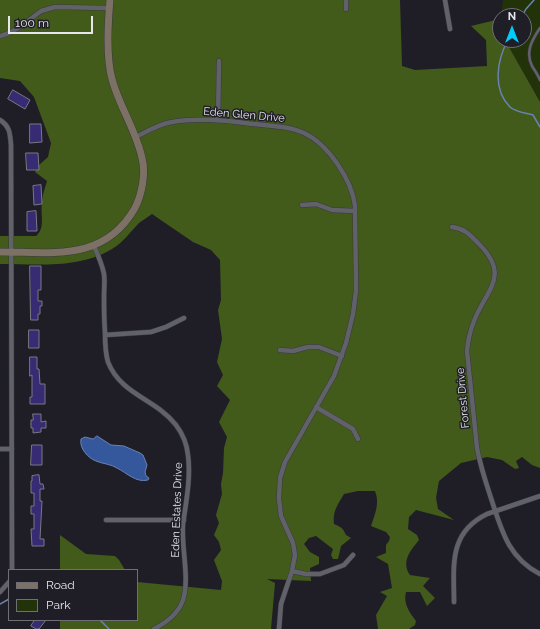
<!DOCTYPE html>
<style>
body{margin:0}
#map{position:relative;width:540px;height:629px;overflow:hidden;background:#1f1e26;font-family:Raleway,sans-serif}
canvas{display:block}
.legend{position:absolute;left:8px;top:569px;width:130px;height:52px;box-sizing:border-box;background:#1f1e26;border:1px solid #6f6e75;margin:0;padding:5px 7px;list-style:none;font-size:12px;color:#e6e6ec}
.legend li{display:flex;align-items:center;gap:8px;height:20px}
.legend b{width:20px;border:1px solid #6f6e75}
.north{position:absolute;left:492px;top:8px;width:40px;height:40px;box-sizing:border-box;background:#1f1e26;border:1px solid #6f6e75;border-radius:50%;rotate:0deg;font-size:11px;font-weight:700;line-height:16px;text-align:center;color:#e6e6ec}
.north::after{content:'';display:block;margin:auto;width:14px;height:18px;background:#00cbf9;clip-path:polygon(50% 0,100% 100%,50% 72%,0 100%)}
.scale{position:absolute;left:8px;top:16px;width:85px;height:18px;box-sizing:border-box;border:2px solid #e6e6ec;border-top:0;padding-left:5px;font-size:12px;line-height:14px;white-space:nowrap;color:#e6e6ec;-webkit-text-stroke:3px #1f1e26;paint-order:stroke}
</style>
<div id="map">
<canvas width="540" height="629"></canvas>
<ul class="legend">
<li><b style="height:5px;background:#7c7164"></b>Road</li>
<li><b style="height:11px;background:#233309"></b>Park</li>
</ul>
<div class="north">N</div>
<div class="scale">100 m</div>
</div>
<script>
const c = document.querySelector('canvas').getContext('2d');
c.lineJoin = 'round';
function fillPath(path, color) {
  c.fillStyle = color;
  c.fill(path, 'evenodd');
}
function strokePath(path, color, width, dash) {
  c.strokeStyle = color;
  c.lineWidth = width;
  c.lineCap = dash ? 'butt' : 'round';
  c.setLineDash(dash || []);
  c.stroke(path);
}
function drawText(font, color, halo, rows, align = 'center') {
  c.font = font + ' Raleway,sans-serif';
  c.lineWidth = 3;
  c.setLineDash([]);
  c.textBaseline = 'middle';
  c.strokeStyle = halo;
  c.fillStyle = color;
  for (const [text, x, y, turn = 0] of rows) {
    c.save();
    c.translate(x, y);
    c.rotate((+turn || 0) * Math.PI / 180);
    c.textAlign = isNaN(turn) ? turn : align;
    if (halo) c.strokeText(text, 0, 0);
    c.fillText(text, 0, 0);
    c.restore();
  }
}
const green = new Path2D(`
 M503,0H540V102L505,40H524V16H501Z`);
const forest = new Path2D(`
 M0,0H400L402,66L415,70L487,66L486,40L471,26L500,19V40H505L540,102V468L532,465L522,457L516,461L519,468L515,469L502,460L487,457L461,463L439,481L436,498L438,509L454,520L416,510L409,517L408,529L417,535L419,540C410,551 401,562 410,575L430,578L423,586L435,598L427,606L420,592H406C403,603 409,612 416,621L415,625L409,629H378L376,615L387,596L380,592L392,588L388,564L376,557L386,553V545L389,541L390,537L386,532L371,526C375,514 380,503 375,491H358L344,494C338,504 332,512 334,524C341,527 343,528 346,535L351,538L341,546L338,559H333L331,555L333,549L316,536L309,538L304,544L310,552L319,557V564L310,568L311,581L267,579L275,583L271,629H60V620H137V582L221,590L222,581L214,560L221,550L219,542L214,535L219,523L216,515L222,494L221,484L223,473L224,448L227,437L219,422L230,400L217,386L223,375L217,362L222,339L218,310L221,300L220,260L211,250L193,242L152,214C148,217 143,220 139,223C130,232 124,242 112,249C79,269 37,264 0,264V236H36C46,228 40,214 42,203C42,196 45,188 47,181L35,172L39,165L48,157L51,143L34,97L20,81L0,78Z
 M60,535L86,554L115,556L119,560L125,570H60Z`);
const water = new Path2D(`
 M97,436L111,445L124,446L140,453L143,455L147,465L145,472L146,476L149,478L148,480C136,483 127,473 117,468C111,464 103,464 96,461C88,458 79,448 81,439L85,437L93,439Z`);
const stream = new Path2D(`
 M522,16L526,9L534,0
 M508,40C497,60 492,89 510,107C515,112 526,113 533,115L540,127
 M0,604L9,599
 M100,620L109,629`);
const building = new Path2D(`
 M13,90L30,100L25,109L8,99Z
 M30,124H41L42,142L30,143Z
 M26,153H38L39,170H27Z
 M41,185L42,204L34,205L33,186Z
 M36,211L37,231H27V212Z
 M30,266H41V290H38V301H42V306H40V314H38V320H31Z
 M29,330H39V348H29Z
 M30,357H37V369H39L40,384H45V404H30V397H32V375L30,376Z
 M33,414H41V422L46,421V428H41V432L33,433V428H31V420H33Z
 M32,445H42V465H31Z
 M39,475L40,484H43L44,489H40V501H42L40,539H44V546H32L31,529H34V514H31V506H34V493H31V481H32V476Z
 M35,620H46L39,629H36L31,626Z`);
const lane = new Path2D(`
 M540,28C532,40 525,52 532,66C535,71 538,75 540,80`);
const street = new Path2D(`
 M346,0V9
 M445,0L450,29
 M0,36L9,33L20,27L41,11L55,7L109,8
 M0,120C10,126 10,134 11,145L12,570
 M218,120L219,61
 M136,137C147,131 159,124 172,122C199,117 227,121 254,124C271,126 289,126 304,133C328,144 352,180 355,206L356,291L353,314L346,343L334,376L285,462L280,478L279,499L281,516L293,543L295,555L292,571L281,604L279,629
 M302,205L316,204L332,210L355,211
 M452,227C466,229 470,235 479,244C511,276 486,290 474,321C470,331 468,340 467,351L477,448C480,464 485,480 490,495C501,528 507,557 540,574
 M94,246C98,255 102,264 104,274C105,281 104,289 104,296C104,308 104,320 105,332C105,342 105,352 108,362C121,395 156,399 176,425C182,433 187,445 188,455C191,478 186,502 183,524C181,547 190,578 183,600C178,614 167,622 154,629
 M105,335L151,332L166,327L184,318
 M280,350L293,351L308,347H319L342,356
 M316,407L353,429L358,439
 M0,449H12
 M106,520H184
 M292,571L306,574H320L344,565L353,555
 M0,592L9,582
 M454,602C454,566 448,533 487,514L540,496`);
const secondary = new Path2D(`
 M0,252C53,252 104,262 135,208C142,194 146,173 142,158C136,130 119,106 112,79C106,57 108,22 110,0`);
const streetNames = [
 ["Eden Glen Drive",244,115,5],
 ["Forest Drive",463,398,-95],
 ["Eden Estates Drive",177,510,-88]
];
fillPath(green, '#233309');
fillPath(forest, '#425b1b');
fillPath(water, '#35579c');
strokePath(water, '#6a82b4', 1);
strokePath(stream, '#6a82b4', 1.5);
fillPath(building, '#372b73');
strokePath(building, '#797983', 1);
strokePath(lane, '#3a3940', 3.5);
strokePath(street, '#3a3940', 5.5);
strokePath(secondary, '#3a3940', 8);
strokePath(lane, '#61616a', 2.5);
strokePath(street, '#61616a', 4.5);
strokePath(secondary, '#7c7164', 7);
drawText('11px', '#e6e6ec', '#1f1e26', streetNames);
</script>
